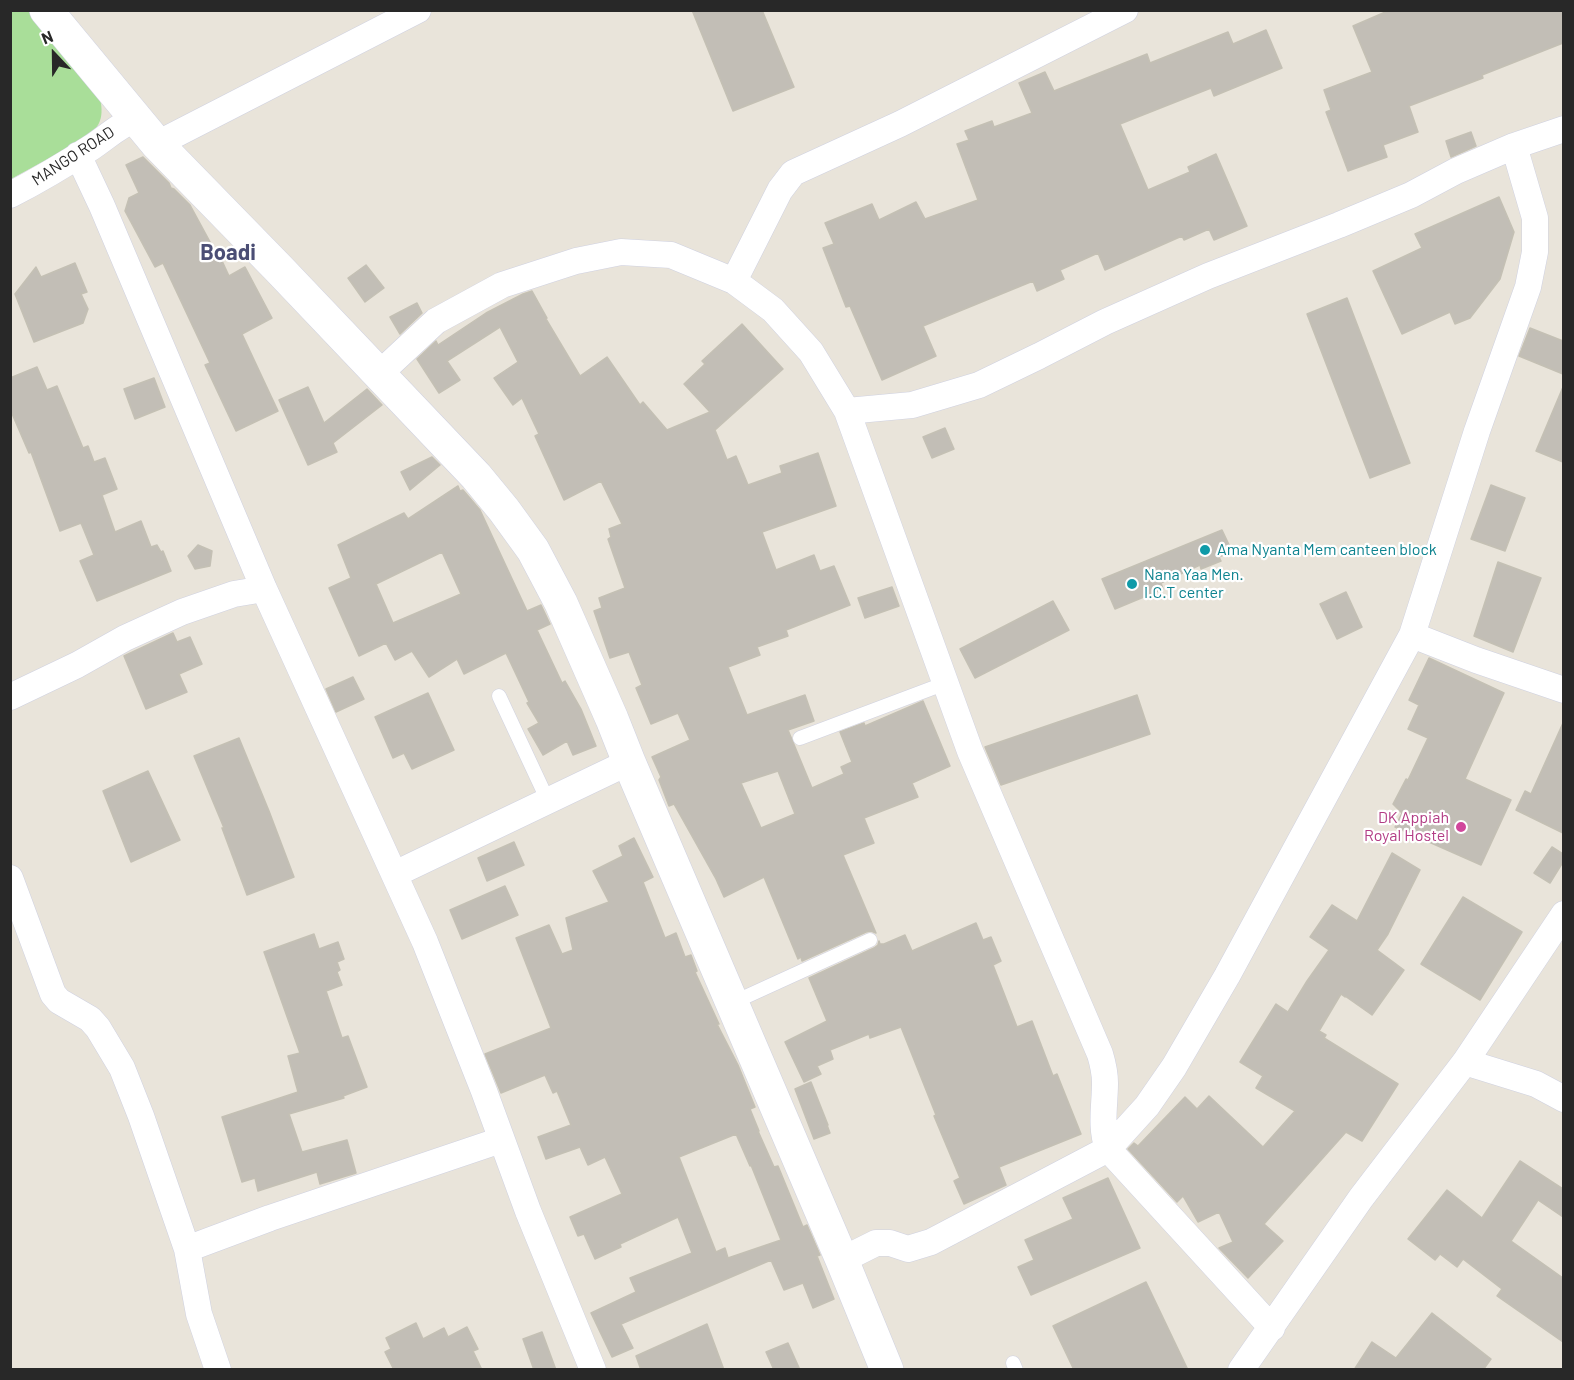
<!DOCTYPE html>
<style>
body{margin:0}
#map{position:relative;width:1574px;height:1380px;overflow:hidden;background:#e9e4da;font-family:Barlow,sans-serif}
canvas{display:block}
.frame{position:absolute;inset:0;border:12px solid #282828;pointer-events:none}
.north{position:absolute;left:24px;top:24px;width:60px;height:60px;-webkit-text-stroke:4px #fff;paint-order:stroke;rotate:338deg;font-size:16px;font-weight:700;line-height:24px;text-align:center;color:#282828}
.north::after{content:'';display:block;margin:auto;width:21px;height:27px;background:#282828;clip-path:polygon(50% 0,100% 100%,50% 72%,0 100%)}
</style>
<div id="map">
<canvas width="1574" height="1380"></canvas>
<div class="frame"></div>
<div class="north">N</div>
</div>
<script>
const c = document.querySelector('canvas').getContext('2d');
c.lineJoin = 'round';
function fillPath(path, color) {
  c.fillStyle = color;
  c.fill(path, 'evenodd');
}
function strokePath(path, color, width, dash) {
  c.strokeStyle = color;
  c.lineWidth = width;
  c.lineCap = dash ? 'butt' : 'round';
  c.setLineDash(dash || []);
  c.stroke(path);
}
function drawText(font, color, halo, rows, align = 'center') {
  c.font = font + ' Barlow,sans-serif';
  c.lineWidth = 4.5;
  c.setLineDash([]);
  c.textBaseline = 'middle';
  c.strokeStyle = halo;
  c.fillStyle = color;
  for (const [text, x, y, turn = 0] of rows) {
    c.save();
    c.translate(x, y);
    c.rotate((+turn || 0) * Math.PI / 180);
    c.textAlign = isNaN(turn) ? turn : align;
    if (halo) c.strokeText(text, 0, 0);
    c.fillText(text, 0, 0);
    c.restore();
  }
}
const green = new Path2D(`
 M11,11H28L99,94C105,117 101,128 81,141L11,179Z`);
const building = new Path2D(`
 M692,10H762L794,87L733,111Z
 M1390,10H1563V43L1482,75L1483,78L1409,106L1418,132L1383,145L1387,157L1348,171L1326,112L1331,110L1324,90L1372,72L1353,26Z
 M1266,30L1282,68L1214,96L1211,88L1120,124L1148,190L1190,172L1188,167L1216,154L1247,226L1214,240L1209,229L1184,240L1182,236L1105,270L1098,253L1060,270L1064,279L1037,291L1033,281L923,326L936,356L882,380L850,306L846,307L823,248L834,244L825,223L872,204L879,220L916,202L925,219L978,200L957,144L969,140L965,131L992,121L994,127L1032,113L1019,83L1045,72L1054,91L1147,54L1150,63L1228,32L1233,44Z
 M1471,132L1476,146L1451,157L1446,141Z
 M143,157L169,183L171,188L174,189L190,205L215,251L217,250L229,276L245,267L272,318L242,334L278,411L236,431L205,365L210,363L163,263L155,267L125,211L129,198L139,193L126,165Z
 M1499,197L1514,232L1500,279L1470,318L1455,324L1450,312L1402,334L1373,271L1422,248L1415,234Z
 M75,263L87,292L81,294L88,309L83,323L34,342L15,294L36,267L41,277Z
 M366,265L384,288L365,302L348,278Z
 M532,291L547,318L546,319L580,376L607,357L640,405L643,402L667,430L710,412L684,384L705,364L702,361L742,324L783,369L715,430L727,460L736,456L748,485L782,473L780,466L818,453L836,506L762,532L776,570L814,555L820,571L834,566L850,605L786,630L788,636L757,647L760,655L728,667L747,715L805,695L814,721L788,730L812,788L844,774L841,767L852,762L840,732L864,723L865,726L923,701L950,766L912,783L918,797L864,818L874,843L843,855L876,933L871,931L866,932L802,961L801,957L798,959L764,877L724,897L716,879L674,804L669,806L659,780L661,777L652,757L690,740L678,713L651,724L636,688L642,685L629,652L610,658L594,611L602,608L599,598L625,588L608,539L611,537L609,529L622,524L601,481L564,500L535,436L539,434L522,398L513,405L494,378L518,362L500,327L447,361L460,380L439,393L417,359L436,341L438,345L486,313L523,294ZM778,771L795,814L761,828L741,783Z
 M1347,298L1410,463L1370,478L1307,314Z
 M417,303L422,313L400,334L390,317Z
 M1530,328L1563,341V374L1519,356Z
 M37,367L47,390L57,386L83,448L88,446L94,462L105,458L117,489L102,495L115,532L141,521L151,547L157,545L161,552L163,551L171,571L97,601L80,561L94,555L81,523L60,531L31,452L29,453L10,409V378Z
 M154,378L165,407L135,419L124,389Z
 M308,387L324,423L367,389L382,405L333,443L337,452L308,465L279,400Z
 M1563,387V462L1536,451Z
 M945,428L954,449L932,458L923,437Z
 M432,457L440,465L410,490L401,472Z
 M1491,485L1525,498L1505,551L1471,539Z
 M458,486L460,491L463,490L480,510L527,611L541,605L550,624L537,630L562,683L565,681L581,709L596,746L573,755L567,741L543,755L528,729L539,723L527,703L529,702L506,653L464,674L457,659L429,677L412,651L395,660L386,643L359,656L329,588L351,578L338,545L404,513L408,519ZM442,552L461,594L393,623L376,584Z
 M1222,530L1232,551L1219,557L1221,561L1201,569L1200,565L1161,583L1163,589L1115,609L1102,579Z
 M198,545L212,551L210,566L195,569L188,556Z
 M1498,562L1541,578L1513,652L1474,636Z
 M892,587L899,606L865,618L858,598Z
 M1346,592L1362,627L1337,639L1320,604Z
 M1053,601L1069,630L975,678L960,649Z
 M173,633L177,642L190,637L202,664L179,674L187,692L146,709L124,656Z
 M1429,658L1504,693L1465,779L1511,800L1481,865L1395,827L1402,813L1393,804L1406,779L1408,780L1428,738L1408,729L1419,705L1409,700Z
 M353,677L364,699L336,712L326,689Z
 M428,693L454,750L412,769L404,753L393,758L375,717Z
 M1137,695L1150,734L1001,785L985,747Z
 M1563,723V833L1516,810L1525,791L1531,794Z
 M239,738L269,811L294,877L247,895L222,828H224L194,756Z
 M148,771L180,840L131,862L103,791Z
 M634,838L653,877L643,882L665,938L676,933L685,957L691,955L697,971L695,972L719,1024H717L738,1065L755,1107L750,1109L759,1131H758L774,1167L778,1166L803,1227L807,1225L820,1255L817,1256L834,1299L813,1308L803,1283L784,1290L771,1260L621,1324L633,1348L612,1357L591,1313L636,1292L630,1278L692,1253L678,1217L620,1244L621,1247L595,1259L584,1234L578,1236L570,1217L622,1194L605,1157L588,1165L580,1147L546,1159L538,1137L571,1125L557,1091L553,1093L545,1075L501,1093L485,1054L551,1028L516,938L549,925L562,954L573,950L566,918L609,902L593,871L623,856L619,846ZM736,1134L750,1166L751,1165L781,1240L728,1258L725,1248L716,1252L679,1157Z
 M514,842L524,865L487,881L478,858Z
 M1552,847L1563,854V862L1550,883L1534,873Z
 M1392,853L1420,870L1388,934L1377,950L1404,970L1372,1015L1345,996V997L1341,994L1319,1031L1326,1035L1324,1038L1398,1084L1362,1141L1346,1132L1264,1224L1283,1241L1248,1278L1219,1248L1233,1242L1219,1212L1198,1222L1183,1196L1177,1202L1128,1149L1134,1143L1138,1146L1185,1097L1197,1109L1209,1096L1263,1147L1295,1111L1256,1088L1263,1076L1240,1062L1276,1004L1288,1012L1307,981L1329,950L1310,937L1332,905L1357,921Z
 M505,886L518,915L462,939L450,910Z
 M1463,897L1522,932L1480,1000L1421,964Z
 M976,923L983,940L991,937L1001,961L993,965L1017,1027L1032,1021L1053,1076L1057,1074L1081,1134L999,1167L1006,1185L964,1204L954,1181L960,1178L934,1116L936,1115L901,1027L870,1038L869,1034L830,1050L833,1059L817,1066L821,1074L804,1082L785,1042L827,1021L809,978L874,948L878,945L879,941L880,944H884L905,935L912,951Z
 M314,934L319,949L338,942L344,959L337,962L340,970L337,972L342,985L326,991L342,1038L348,1036L367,1087L343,1096L344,1098L289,1114L302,1152L347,1140L356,1173L320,1184L317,1172L258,1191L255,1178L242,1182L222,1117L298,1092L288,1056L300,1053L264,952Z
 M811,1082L828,1125H827L830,1133L814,1139L795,1089Z
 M1520,1161L1563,1189V1217L1538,1200L1511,1241L1563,1278V1342L1497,1296L1502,1289L1463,1259L1457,1267L1440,1254L1435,1260L1408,1239L1447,1190L1482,1218Z
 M1108,1178L1140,1248L1031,1295L1018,1267L1034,1260L1025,1240L1073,1219L1063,1198Z
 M1146,1282L1188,1370H1074L1053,1326Z
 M1432,1313L1491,1359L1483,1370H1354L1372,1342L1396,1358Z
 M416,1323L423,1339L444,1328L448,1337L467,1327L478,1349L473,1351L482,1370H394L385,1352L391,1349L386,1338Z
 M707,1324L724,1370H641L636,1356Z
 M542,1332L556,1370H534L523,1339Z
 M788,1343L800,1370H774L766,1352Z`);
const lane = new Path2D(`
 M499,696L548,801
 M800,738L946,683
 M732,1003L870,940
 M1013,1363L1016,1370`);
const street = new Path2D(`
 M157,144L418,10
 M78,155L102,206L264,589L425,942L484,1091L528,1211L593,1370
 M10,195C39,180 66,164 92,147C107,137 119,125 136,119
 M734,281L780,190L793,173L900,124L1125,10
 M379,374L436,321L502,285L576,261L621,252L671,255L734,281L773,310L811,352L847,411L970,751L1100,1054C1103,1064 1105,1073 1105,1083C1105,1105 1100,1127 1108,1149L1272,1328
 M847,411L912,405L979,385L1039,356L1105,322L1208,276L1339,225L1411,195L1456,171L1514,146L1564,129
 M1412,635L1476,660L1564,690
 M10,697L77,665L125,638L182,612L234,594L264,589
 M395,874L629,762
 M10,878L53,994L59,1001L90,1019L98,1028L122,1068L141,1116L187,1249L199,1314L218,1370
 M1465,1062L1536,1084L1564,1099
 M187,1249L270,1218L501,1140
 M842,1260L876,1243H890L908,1249L931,1242L1108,1149L1147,1106L1174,1067L1227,976L1412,635L1477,431L1528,287L1535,252V218L1514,146
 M1241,1370L1361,1198L1465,1062L1564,914`);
const secondary = new Path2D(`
 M46,10L157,144L279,269L476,476L504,510L533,550L561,603L612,719L629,762L842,1260L887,1370`);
const markers = [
 [1205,550,6,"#0f9aa8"],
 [1132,584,6,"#0f9aa8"],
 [1461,827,6,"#d1479c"]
];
const streetNames = [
 ["MANGO ROAD",73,156,-33]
];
const cultureNames = [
 ["Ama Nyanta Mem canteen block",1217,550],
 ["Nana Yaa Men.",1144,575],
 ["I.C.T center",1144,593]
];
const hotelNames = [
 ["DK Appiah",1449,818],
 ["Royal Hostel",1449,836]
];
const districtNames = [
 ["Boadi",228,253]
];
fillPath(green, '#a9de99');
fillPath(building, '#c2beb6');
strokePath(building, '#c4c0b4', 1.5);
strokePath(lane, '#cfd1e0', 15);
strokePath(street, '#cfd1e0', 27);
strokePath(secondary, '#cfd1e0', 34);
strokePath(lane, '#fff', 14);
strokePath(street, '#fff', 26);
strokePath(secondary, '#fff', 33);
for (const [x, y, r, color] of markers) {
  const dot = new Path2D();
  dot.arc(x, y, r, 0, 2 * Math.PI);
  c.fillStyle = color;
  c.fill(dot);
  strokePath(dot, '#fff', 2);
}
drawText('16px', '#282828', '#fff', streetNames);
drawText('16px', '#0d838f', '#fff', cultureNames, 'left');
drawText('16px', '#b23c85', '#fff', hotelNames, 'right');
drawText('bold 22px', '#4b4e75', '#fff', districtNames);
</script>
